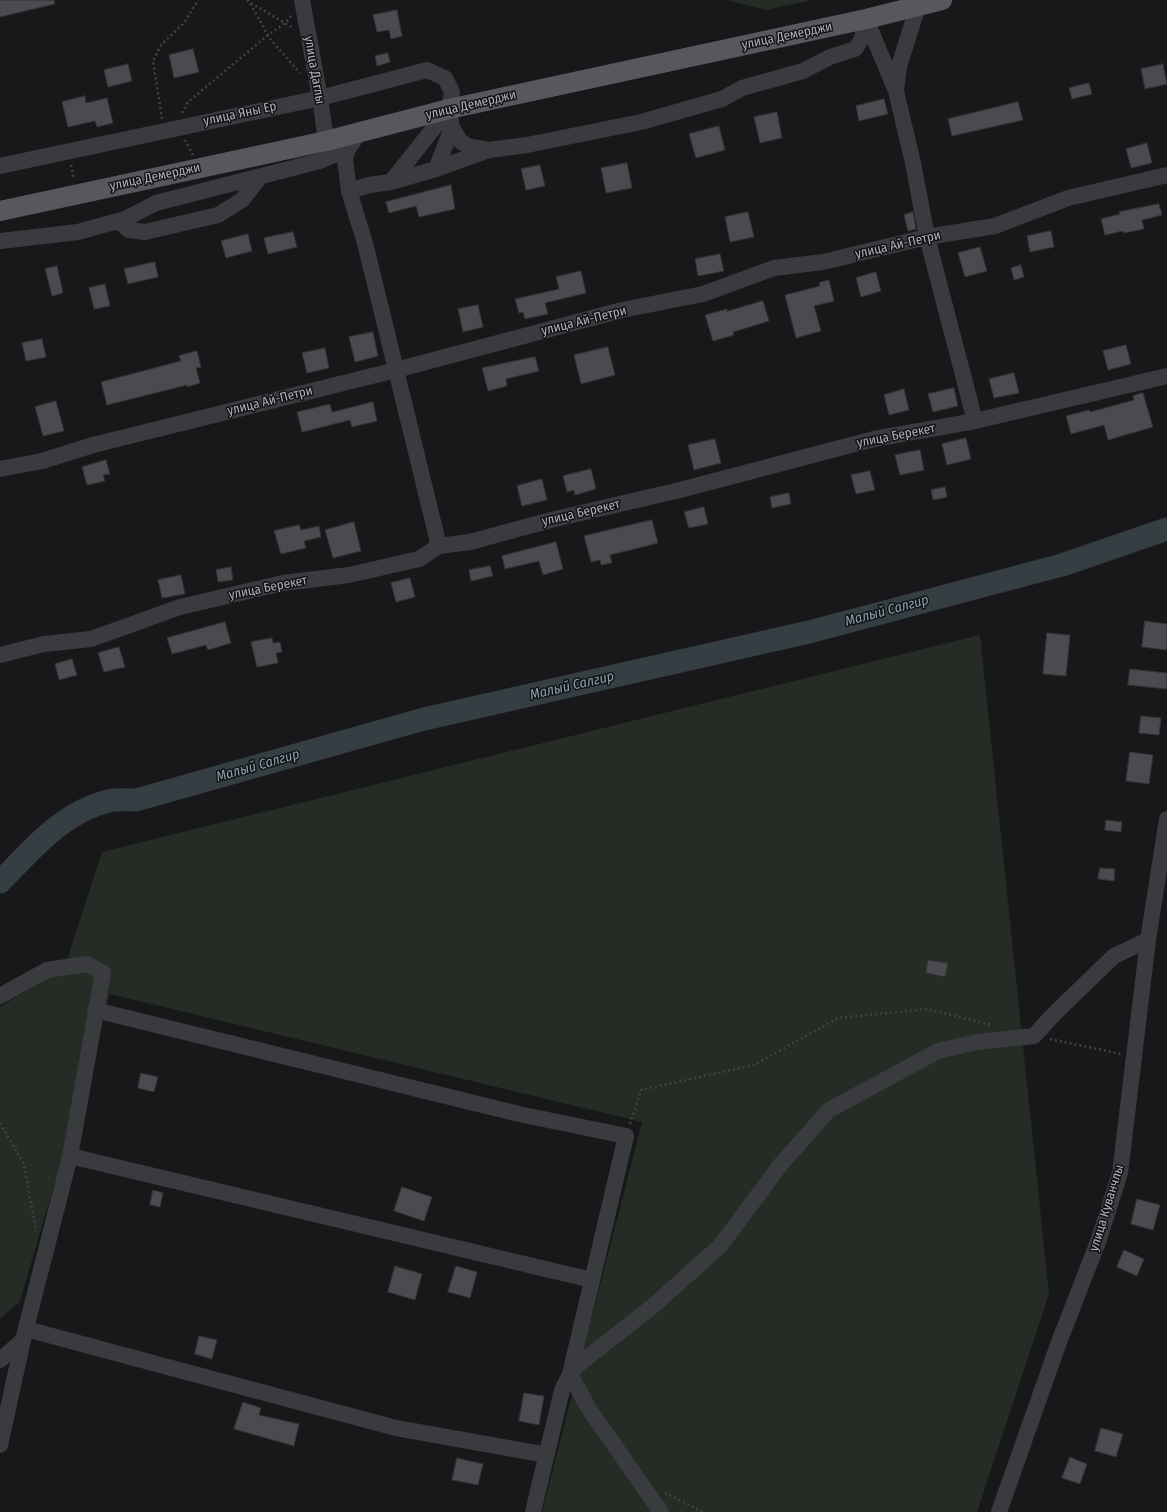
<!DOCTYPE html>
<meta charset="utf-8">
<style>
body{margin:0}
canvas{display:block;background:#18181a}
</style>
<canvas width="1167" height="1512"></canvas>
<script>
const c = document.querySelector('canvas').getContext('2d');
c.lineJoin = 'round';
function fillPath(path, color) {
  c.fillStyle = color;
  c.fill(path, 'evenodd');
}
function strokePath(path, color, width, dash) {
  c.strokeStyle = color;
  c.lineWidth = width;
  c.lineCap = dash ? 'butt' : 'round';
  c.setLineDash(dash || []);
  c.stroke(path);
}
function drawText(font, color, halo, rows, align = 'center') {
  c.font = font + ' "Fira Sans Condensed",sans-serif';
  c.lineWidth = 3;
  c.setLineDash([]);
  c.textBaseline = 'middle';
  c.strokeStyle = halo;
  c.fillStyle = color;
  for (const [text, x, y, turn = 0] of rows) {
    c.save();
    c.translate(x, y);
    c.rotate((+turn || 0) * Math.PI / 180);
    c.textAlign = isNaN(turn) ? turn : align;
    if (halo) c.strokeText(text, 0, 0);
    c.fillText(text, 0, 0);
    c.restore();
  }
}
const green = new Path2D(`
 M727,0H813L766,10Z
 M980,635L1049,1294L977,1512H542L642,1122L110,994L20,1301L0,1319V1007L65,966L102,852Z`);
const river = new Path2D(`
 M0,882C33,849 61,813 108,801C117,799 127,800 136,800L424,719L809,632L1062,565L1167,529`);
const building = new Path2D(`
 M0,0H54L55,4L0,17Z
 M397,10L402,36L391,39L389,30L377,32L373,15Z
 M193,49L199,72L174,78L169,55Z
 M388,53L390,62L377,66L375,56Z
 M128,64L132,81L108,87L104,70Z
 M1163,64L1167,84L1145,89L1141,69Z
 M1089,83L1092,94L1072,99L1069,88Z
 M85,96L86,103L107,98L113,123L97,127L95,121L68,127L62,102Z
 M884,99L888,114L859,121L856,106Z
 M1018,102L1023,120L952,136L948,119Z
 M777,112L782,138L760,143L754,117Z
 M719,126L725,150L696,158L689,134Z
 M1147,143L1152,163L1131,168L1126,149Z
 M627,163L632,188L606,193L601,168Z
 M540,165L545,186L526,190L521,169Z
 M451,185L455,209L419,217L416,206L389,213L386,202Z
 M1159,204L1162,215L1142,220L1144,229L1124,233L1123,231L1105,235L1101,219L1120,214L1119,212Z
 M748,212L754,237L730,242L725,217Z
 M913,212L916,229L908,231L904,215Z
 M1051,231L1054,247L1030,252L1027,236Z
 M293,232L297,247L268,254L264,238Z
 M248,234L252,251L226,258L221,241Z
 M980,247L987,271L965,277L958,253Z
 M720,254L724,271L698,276L695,259Z
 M155,262L158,277L128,284L124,269Z
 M1021,265L1024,277L1014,280L1011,268Z
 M57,266L63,293L52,296L45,269Z
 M581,271L586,293L545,303L548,314L525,319L523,312L519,313L515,299L559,289L556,277Z
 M876,272L881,291L861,297L856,278Z
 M829,280L834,301L814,306L821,331L796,338L785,295L820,286L819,283Z
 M105,284L110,306L94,309L89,288Z
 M763,301L769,321L733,332L734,335L713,341L705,315L727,309V311Z
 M478,305L483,327L463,332L458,309Z
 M373,332L378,356L355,362L349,337Z
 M42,339L46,357L26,361L22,343Z
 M1126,345L1131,364L1108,370L1103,351Z
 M608,347L615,375L581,384L574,355Z
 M325,348L329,368L307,373L302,353Z
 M197,351L201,367L196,368L200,383L187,387V385L107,405L101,382L181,361L179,356Z
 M535,357L539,371L506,379L507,386L488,391L482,368Z
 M1014,373L1019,393L994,398L989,379Z
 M954,388L958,406L933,412L928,394Z
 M904,389L909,410L889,415L884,395Z
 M1143,393L1153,427L1108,440L1104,425L1071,434L1066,416L1089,410L1090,412L1134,400L1133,396Z
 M56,401L64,431L43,436L35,407Z
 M373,402L377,421L352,427L350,420L302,432L297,412L330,404L332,412Z
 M966,438L971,459L947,465L942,444Z
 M715,439L721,463L694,470L688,445Z
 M920,450L924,470L900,475L895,455Z
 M106,460L110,474L103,475L105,481L87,485L82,467Z
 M591,469L596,489L575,495L574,490L567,492L563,476Z
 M870,471L875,490L856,494L851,475Z
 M542,479L547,500L522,506L517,486Z
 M945,487L947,497L933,500L931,490Z
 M789,493L791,504L772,508L770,497Z
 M704,507L708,524L689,528L684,512Z
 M652,520L658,543L610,555L612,563L601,565L600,560L591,562L584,536Z
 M354,522L361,551L333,558L325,530Z
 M299,525L301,530L319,526L321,537L304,541L306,548L281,554L274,531Z
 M556,542L563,569L543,575L539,561L505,569L502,556Z
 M490,566L493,576L471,581L469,570Z
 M231,567L233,580L218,582L216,570Z
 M181,575L185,594L162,598L158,580Z
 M410,578L415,597L396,602L391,583Z
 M1145,621L1167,624V650L1142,647Z
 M225,622L231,643L208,650L206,645L172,654L167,638Z
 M1047,633L1070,635L1066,676L1043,674Z
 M272,638L273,643L280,642L282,652L276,653L278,663L257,667L251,642Z
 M119,647L125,667L104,672L98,653Z
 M72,659L77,675L59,680L55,664Z
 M1130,669L1167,673V689L1128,685Z
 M1141,716L1161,718L1159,735L1139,733Z
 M1130,752L1153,755L1149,784L1126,781Z
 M1106,820L1122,822L1121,832L1105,830Z
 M1100,868L1115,869L1114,881L1098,879Z
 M928,960L948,963L945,977L926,973Z
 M141,1073L158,1077L154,1092L138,1088Z
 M402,1187L432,1197L424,1221L394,1211Z
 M153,1190L163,1193L160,1207L150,1205Z
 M1137,1199L1160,1205L1153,1230L1131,1224Z
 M1124,1250L1144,1259L1137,1276L1117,1267Z
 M395,1266L422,1274L415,1300L388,1292Z
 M456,1266L477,1272L470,1298L448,1292Z
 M199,1336L217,1340L212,1359L195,1354Z
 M524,1393L544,1396L539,1425L519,1421Z
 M243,1402L261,1408L259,1415L299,1424L294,1446L234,1429Z
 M1101,1428L1123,1434L1116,1457L1095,1451Z
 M1070,1457L1087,1464L1080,1484L1062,1478Z
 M457,1458L483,1464L478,1485L452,1480Z`);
const path = new Path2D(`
 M247,0L250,3L270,39L300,73
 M251,3L293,28
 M182,113L188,102L268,35L285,23L291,16
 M162,119L153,61L161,45L184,23L198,0
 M185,140L193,155
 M71,165L74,179
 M1050,1039L1121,1054
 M0,1123L24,1164L36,1231
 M630,1124L641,1090L754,1065L838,1018L926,1009L992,1025
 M665,1493L703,1512`);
const minor = new Path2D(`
 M302,0L320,98L326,141
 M866,19L896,91L913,163L927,237L975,421
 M896,91L899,66L918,6
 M360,132L348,149L345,159L349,191L365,243L439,546
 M0,166L320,98L427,70L445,78L452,92L449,109L452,128L460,141L468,146L489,150
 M436,169L452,128
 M391,182L449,109
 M349,191L369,185L391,182L436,169L489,150L527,145L641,122L722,99L742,88L803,71L830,57L855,49L862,39L866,19
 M118,221L129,230L145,232L218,215L242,200L260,177
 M0,241L78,232L125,219L156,203L320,161L348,149
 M0,469L42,461L93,445L396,370L622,310L703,294L774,268L823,262L927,237L995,226L1068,198L1167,175
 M0,655L44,644L91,639L180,607L283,583L349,575L419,559L439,546L470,542L551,520L680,490L874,439L975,421L1167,376
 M0,996L47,970L87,964L103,973L70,1156L23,1340L0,1445
 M95,1010L519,1114L626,1136L570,1374L562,1390L533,1512
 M70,1156L592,1280
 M26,1329L396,1428L547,1455
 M0,1360L23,1340
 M570,1374L579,1364L653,1306L720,1246L781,1164L829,1110L938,1051L977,1042L1034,1036L1054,1014L1114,956L1148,940
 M570,1374L589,1409L661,1512
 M999,1512L1059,1342L1098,1242L1120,1173L1148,940L1167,819`);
const major = new Path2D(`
 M0,211L326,141L449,109L866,19L942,0`);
const streetNames = [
 ["улица Демерджи",787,36,-12],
 ["улица Даглы",314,70,80],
 ["улица Демерджи",471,105,-13],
 ["улица Яны Ер",240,114,-12],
 ["улица Демерджи",155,177,-12],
 ["улица Ай-Петри",898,245,-13],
 ["улица Ай-Петри",584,321,-14],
 ["улица Ай-Петри",270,401,-14],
 ["улица Берекет",896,436,-11],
 ["улица Берекет",581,513,-13],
 ["улица Берекет",268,588,-11],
 ["улица Куванчлы",1107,1208,-73]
];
const waterNames = [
 ["Малый Салгир",887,611,-15],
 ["Малый Салгир",572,686,-13],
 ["Малый Салгир",258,766,-16]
];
fillPath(green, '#252b25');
strokePath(river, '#353e43', 23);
fillPath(building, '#4a4b4f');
strokePath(building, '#323335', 1);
strokePath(path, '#404245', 2.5, [2, 3]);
strokePath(minor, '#3a3b3e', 16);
strokePath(major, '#56585d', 20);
drawText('13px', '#acb1b8', '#131315', streetNames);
drawText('italic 14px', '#87a1ae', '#131315', waterNames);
</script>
